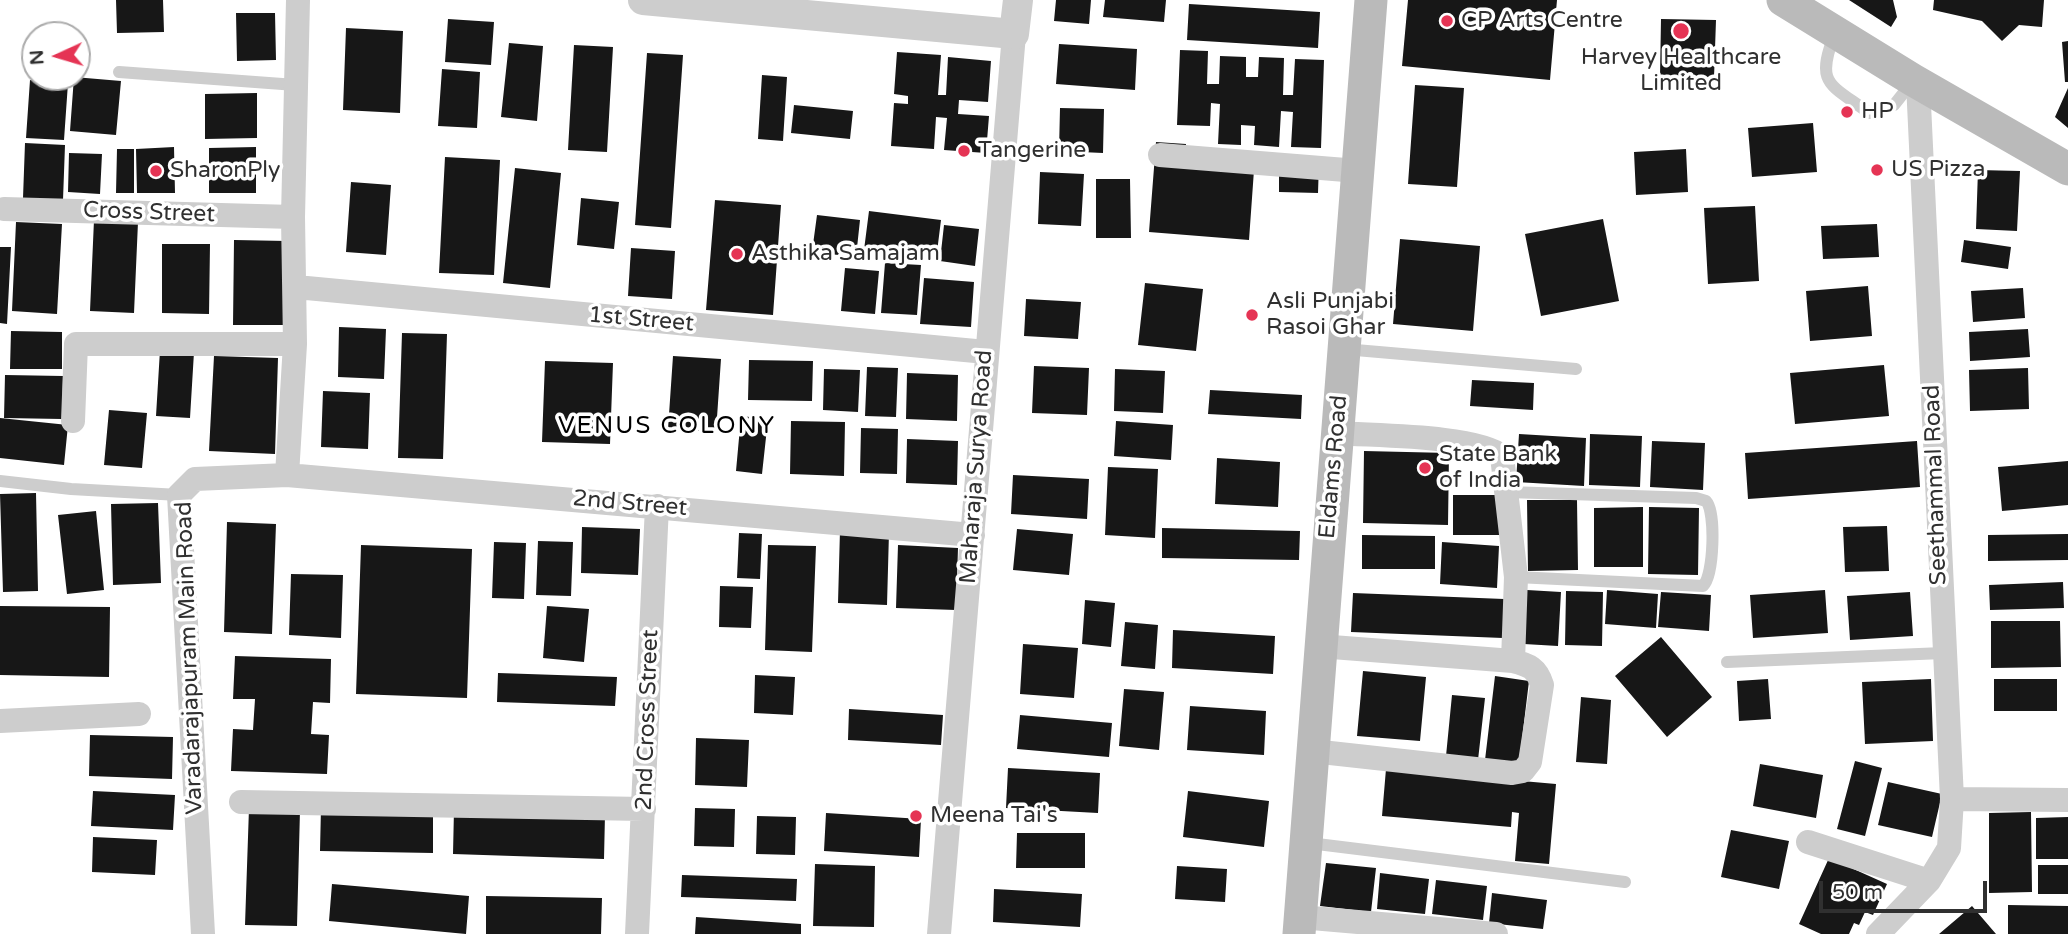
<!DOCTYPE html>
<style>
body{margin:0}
#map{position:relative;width:2068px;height:934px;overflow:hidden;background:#fff;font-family:"Varela Round",sans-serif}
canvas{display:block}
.north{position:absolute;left:21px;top:21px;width:70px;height:70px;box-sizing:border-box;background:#fff;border:2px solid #acacac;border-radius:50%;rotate:266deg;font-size:19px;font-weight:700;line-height:28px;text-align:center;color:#303030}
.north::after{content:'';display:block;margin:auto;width:24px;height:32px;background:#e53454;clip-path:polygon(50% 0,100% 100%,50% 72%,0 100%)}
.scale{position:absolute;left:1819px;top:881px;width:168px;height:32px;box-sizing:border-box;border:4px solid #303030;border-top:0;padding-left:9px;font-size:21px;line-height:24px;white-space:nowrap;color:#303030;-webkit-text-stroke:5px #fff;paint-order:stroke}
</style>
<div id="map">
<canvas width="2068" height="934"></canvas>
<div class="north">N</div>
<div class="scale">50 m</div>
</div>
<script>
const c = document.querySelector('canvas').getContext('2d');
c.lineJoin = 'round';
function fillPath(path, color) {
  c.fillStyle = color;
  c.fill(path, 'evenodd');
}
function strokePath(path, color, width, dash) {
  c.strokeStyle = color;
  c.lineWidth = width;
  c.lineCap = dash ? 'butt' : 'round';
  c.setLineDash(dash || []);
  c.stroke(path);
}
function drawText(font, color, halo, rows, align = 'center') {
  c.font = font + ' "Varela Round",sans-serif';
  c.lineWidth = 7;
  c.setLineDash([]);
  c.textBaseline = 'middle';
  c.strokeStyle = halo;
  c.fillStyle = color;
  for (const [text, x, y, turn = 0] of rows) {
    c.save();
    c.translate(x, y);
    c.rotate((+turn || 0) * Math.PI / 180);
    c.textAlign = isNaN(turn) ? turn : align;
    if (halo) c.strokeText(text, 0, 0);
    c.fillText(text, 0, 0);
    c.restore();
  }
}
const building = new Path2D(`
 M116,0H163L164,32L117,33Z
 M1056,0H1091L1089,24L1054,21Z
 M1105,0H1166L1164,22L1103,17Z
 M1408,0H1557L1550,80L1402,66Z
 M1849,0H1893L1897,17L1891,27Z
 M1934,0H2044L2042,27L2019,25L2002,41L1982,21L1933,10Z
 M1189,4L1320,12L1318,48L1187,40Z
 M236,13H275L276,60L237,61Z
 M448,19L494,22L491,65L445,62Z
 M1661,19L1716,20L1714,78L1660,77Z
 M346,28L403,31L400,113L343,110Z
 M2068,41V82H2065L2062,42Z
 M509,43L543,46L537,121L501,117Z
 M1059,44L1137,49L1135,90L1056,84Z
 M574,45L613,47L607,152L568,150Z
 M1180,50L1208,51L1207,84H1219L1220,56L1246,57V77H1258L1259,57L1284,58L1283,95H1293L1295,59L1324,60L1321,148L1291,147L1293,112L1281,111L1279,147L1254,145L1255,126L1241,125V145L1218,144L1220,104L1211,103L1210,126L1177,125Z
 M897,52L941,55L938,95H946L948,57L991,61L988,102L959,100L958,114L989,116L986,153L944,150L947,118L936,117L934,149L891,146L894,103L908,104V96L894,94Z
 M647,53L683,55L671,228L635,225Z
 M442,69L480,72L477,128L438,126Z
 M762,75L787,77L783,141L758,139Z
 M74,77L121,81L116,135L70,131Z
 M30,80L68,83L64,140L26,138Z
 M1415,85L1464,88L1457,187L1408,184Z
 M2068,88V128L2055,117Z
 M257,93V138L205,139V94Z
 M794,105L853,111L850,139L791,133Z
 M1060,108L1104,109L1103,153L1059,151Z
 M1813,123L1817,172L1752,177L1748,128Z
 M1156,142L1186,144L1184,164L1254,170L1249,240L1149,232Z
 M25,143L65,145L63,200L23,198Z
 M174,147L175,193H137L136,149Z
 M256,147V193H209V148Z
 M117,149H134V193H116Z
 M1686,149L1688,192L1636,195L1634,152Z
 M69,153L102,154L100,194L68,192Z
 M445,157L500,160L494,275L439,273Z
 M1279,161L1319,162L1318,193L1279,192Z
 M515,168L561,173L550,288L503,283Z
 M1978,170L2020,171L2017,231L1976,229Z
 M1040,172L1084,174L1081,226L1038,224Z
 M1096,179H1130L1131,238H1096Z
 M351,182L391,185L386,255L346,252Z
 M581,198L619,202L614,249L577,245Z
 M715,200L781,205L773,315L706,310Z
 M1755,206L1759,281L1708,284L1704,208Z
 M869,211L941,220L936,260L864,250Z
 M817,215L860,220L856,257L812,252Z
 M1603,219L1619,301L1541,316L1525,234Z
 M94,220L138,222L134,313L90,311Z
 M16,222L62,224L57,314L12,311Z
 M1877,224L1879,257L1823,259L1821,226Z
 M944,225L979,229L975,266L940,261Z
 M1400,239L1480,246L1473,331L1393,324Z
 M234,240L287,241L286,325H233Z
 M1964,240L2011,247L2008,269L1961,262Z
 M162,244H210L209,314L162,313Z
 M0,247H11L7,324L0,323Z
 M631,248L675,251L672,299L628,296Z
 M885,263L921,265L917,315L881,313Z
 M845,268L879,271L875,314L841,311Z
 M924,278L974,282L971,327L920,324Z
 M1145,283L1203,289L1196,351L1138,345Z
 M1868,286L1872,336L1810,341L1806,291Z
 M2023,288L2025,318L1973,322L1971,291Z
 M1026,299L1081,302L1078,339L1024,336Z
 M339,327L386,329L384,379L338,377Z
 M2028,329L2030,357L1970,361L1969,332Z
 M11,331L62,332V369H10Z
 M402,333L447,334L443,459L398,458Z
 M160,350L194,352L190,418L156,416Z
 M214,356L278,358L275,454L209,451Z
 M673,356L721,359L716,432L668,429Z
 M749,360L813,361L812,401L748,400Z
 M545,361L613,363L610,444L542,442Z
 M1884,365L1889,416L1795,424L1790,373Z
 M1034,366L1089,368L1087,415L1032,413Z
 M867,367L898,368L896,417L865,416Z
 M2028,368L2029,409L1970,411L1969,370Z
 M824,369L860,370L858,412L823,410Z
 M1115,369L1165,371L1163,413L1114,411Z
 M907,373L958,375L957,421L906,419Z
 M5,375L63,376L62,419L4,418Z
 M1472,380L1534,383L1533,410L1470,406Z
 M1210,390L1302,395L1301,419L1208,414Z
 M323,391L370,393L368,449L321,447Z
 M109,410L147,413L142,468L104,465Z
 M741,416L768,419L762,474L736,471Z
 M0,418L68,425L64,465L0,458Z
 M791,421L845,422L844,476L790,474Z
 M1116,421L1173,425L1171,460L1114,456Z
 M861,428L898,429L897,474L860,473Z
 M1519,434L1586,438L1584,486L1516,482Z
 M1590,434L1642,436L1640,487L1589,485Z
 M907,439L958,441L957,485L906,483Z
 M1652,441L1705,443L1703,490L1650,487Z
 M1917,441L1920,487L1748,499L1745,453Z
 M1364,451L1449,453L1448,525L1363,523Z
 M1217,458L1280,462L1278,507L1215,504Z
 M2068,461V505L2002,511L1998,467Z
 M1108,467L1158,469L1155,538L1105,535Z
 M1013,475L1089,479L1087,519L1011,514Z
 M36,493L38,591L3,592L0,494Z
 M1453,495H1500V535H1453Z
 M1527,500H1577L1578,570L1528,571Z
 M158,503L161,583L113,585L111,504Z
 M1643,507V567H1594V508Z
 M1649,507L1699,508L1698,575L1648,574Z
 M96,511L104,590L67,594L58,515Z
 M227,522L276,524L272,634L224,632Z
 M1887,526L1889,571L1845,572L1843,527Z
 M582,527L640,529L638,575L581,573Z
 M1162,528L1300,531L1299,560L1162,558Z
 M1017,529L1073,534L1069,575L1013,570Z
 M840,530L889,532L887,605L838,603Z
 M739,533L762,534L760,579L737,578Z
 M2068,534V560L1988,561V535Z
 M1362,535L1435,536V569H1362Z
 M538,541L573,542L571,596L536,595Z
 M494,542L526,543L524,599L492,598Z
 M1442,542L1499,546L1497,588L1440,584Z
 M361,545L472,549L467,698L356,694Z
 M768,545L816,546L812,652L765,650Z
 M898,545L958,548L956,610L896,608Z
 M291,574L343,575L341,638L289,635Z
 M2063,582L2064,608L1990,610L1989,585Z
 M720,586L753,587L751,628L719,627Z
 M1527,590L1561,592L1558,646L1524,644Z
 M1607,590L1658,594L1656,628L1605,624Z
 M1825,590L1828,633L1753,638L1750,595Z
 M1566,591L1603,592L1602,646L1565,645Z
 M1661,592L1711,595L1709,631L1658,627Z
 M1910,592L1913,636L1850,640L1847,596Z
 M1353,593L1504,599L1503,638L1351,632Z
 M1085,600L1115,603L1111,647L1082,644Z
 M0,606L110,607L109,677L0,675Z
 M547,606L589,609L584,662L543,658Z
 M1991,621H2060L2061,667L1991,668Z
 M1125,622L1158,625L1155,669L1121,666Z
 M1173,630L1275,636L1273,674L1172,668Z
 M1661,637L1712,697L1667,737L1615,676Z
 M1023,644L1078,648L1074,698L1020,694Z
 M235,656L331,659L330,703L313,702L311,734L329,735L327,774L231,771L233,729L253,730L255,699H233Z
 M1363,671L1426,677L1420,741L1357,736Z
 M498,673L617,677L615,706L497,702Z
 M755,675L795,677L793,715L754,713Z
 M1495,676L1529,681L1519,764L1485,760Z
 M1768,679L1771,719L1739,721L1737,681Z
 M1931,679L1933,741L1865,744L1862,682Z
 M1994,679H2057V711H1994Z
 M1124,689L1164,692L1159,750L1119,746Z
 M1452,695L1485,698L1478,760L1446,756Z
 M1581,697L1611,700L1607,764L1576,762Z
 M1190,706L1266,711L1264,755L1187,750Z
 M849,709L943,715L941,745L848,740Z
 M1020,715L1112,723L1109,757L1017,749Z
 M90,735L173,737L172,779L89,776Z
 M696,738L749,740L747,787L695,785Z
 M1855,761L1882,768L1865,836L1837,829Z
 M1760,764L1823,775L1816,818L1753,806Z
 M1008,768L1100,773L1098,813L1006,808Z
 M1386,769L1556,784L1549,864L1515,861L1519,813L1512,812L1511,827L1382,816Z
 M1888,782L1942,794L1932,837L1878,825Z
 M93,791L175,795L173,830L91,826Z
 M1188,791L1269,801L1264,847L1183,837Z
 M321,807L433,809V853L320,851Z
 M249,808L300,810L297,926L245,925Z
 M695,808L735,809L734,847L694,846Z
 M454,809L605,814L604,859L453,854Z
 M2031,812L2032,892L1989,893V813Z
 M826,813L921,819L919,857L824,851Z
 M757,816L796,817L795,855L756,854Z
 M2068,817V859H2036V818Z
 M1731,830L1789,841L1779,889L1721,877Z
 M1017,833H1085V868H1016Z
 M93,837L157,840L155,875L92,872Z
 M1829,858L1887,884L1873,915L1865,912L1859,925L1854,923L1849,934H1821L1799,924Z
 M1326,863L1376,868L1371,912L1320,906Z
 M815,864L875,866L874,927L813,926Z
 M2038,865H2068V894H2038Z
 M1177,866L1227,869L1225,902L1175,899Z
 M1380,873L1429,879L1425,914L1377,909Z
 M682,875L797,879L796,901L681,897Z
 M1436,880L1487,886L1483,920L1432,914Z
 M332,884L469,896L466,934L329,921Z
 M994,889L1082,894L1080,927L993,922Z
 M1492,893L1547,900L1543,929L1489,923Z
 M486,896L602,898L601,934H486Z
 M2008,905L2068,906V934H2008Z
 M1972,906L1996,934H1939Z
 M696,917L801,924V934H695Z`);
const service = new Path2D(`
 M1835,33C1815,85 1829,83 1869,113L1894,105L1913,81
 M119,72L296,85
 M1344,349L1576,369
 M0,481L71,489L179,495
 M1507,492L1696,498L1706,501C1716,512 1714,575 1703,586L1516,577
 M1727,662L1943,653
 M1309,843L1625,882`);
const minor = new Path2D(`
 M1160,155L1358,171
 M4,209L293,217
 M296,287L986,352
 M73,421L76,344H295
 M1337,433C1374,436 1475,435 1502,456L1516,577L1513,661
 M287,475L295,344L293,217L298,0
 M0,721L139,714
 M1312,751L1512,773L1523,771L1530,762L1542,685C1537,668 1529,665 1513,661L1319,646
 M1952,799L2068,800
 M241,802L644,809
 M1808,842L1929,881
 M1300,917L1496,934
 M203,934L179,495L195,479L287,475L973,535
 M637,934L657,506
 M939,934L1014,34
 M1878,934L1929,881L1949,848L1952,799L1918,83`);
const tertiary = new Path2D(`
 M643,0L1014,34L1018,0`);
const secondary = new Path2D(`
 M1783,0L1913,80L2068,169
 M1299,934L1371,0`);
const markers = [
 [1447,21,7,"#e53454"],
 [1681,31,9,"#e53454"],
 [1847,112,7,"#e53454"],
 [964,151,7,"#e53454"],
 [1877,170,7,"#e53454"],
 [156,171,7,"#e53454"],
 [737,254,7,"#e53454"],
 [1252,315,7,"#e53454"],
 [1425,468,7,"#e53454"],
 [916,816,7,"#e53454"]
];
const poiNames = [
 ["CP Arts Centre",1461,21],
 ["Harvey Healthcare",1681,58,"center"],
 ["Limited",1681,84,"center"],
 ["HP",1861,112],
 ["Tangerine",978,151],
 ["US Pizza",1891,170],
 ["SharonPly",170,171],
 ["Asthika Samajam",751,254],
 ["Asli Punjabi",1266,302],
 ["Rasoi Ghar",1266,328],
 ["State Bank",1439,455],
 ["of India",1439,481],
 ["Meena Tai's",930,816]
];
const streetNames = [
 ["Cross Street",149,213,2],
 ["1st Street",641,320,5],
 ["Maharaja Surya Road",977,467,-86],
 ["Eldams Road",1334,467,-85],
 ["Seethammal Road",1936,485,-92],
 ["2nd Street",630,504,5],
 ["Varadarajapuram Main Road",190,658,-92],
 ["2nd Cross Street",648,720,-88]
];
const neighbourhoodNames = [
 ["VENUS COLONY",667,427]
];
fillPath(building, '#171717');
strokePath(service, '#cdcdcd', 12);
strokePath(minor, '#cdcdcd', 24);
strokePath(tertiary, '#cdcdcd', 30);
strokePath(secondary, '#bababa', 33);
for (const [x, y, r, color] of markers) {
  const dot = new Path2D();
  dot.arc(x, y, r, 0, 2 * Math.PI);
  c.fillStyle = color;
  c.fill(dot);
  strokePath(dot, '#fff', 2.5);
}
drawText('23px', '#303030', '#fff', poiNames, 'left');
drawText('23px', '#303030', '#fff', streetNames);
c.letterSpacing = '2px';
drawText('24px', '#000', '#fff', neighbourhoodNames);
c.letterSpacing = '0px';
</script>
